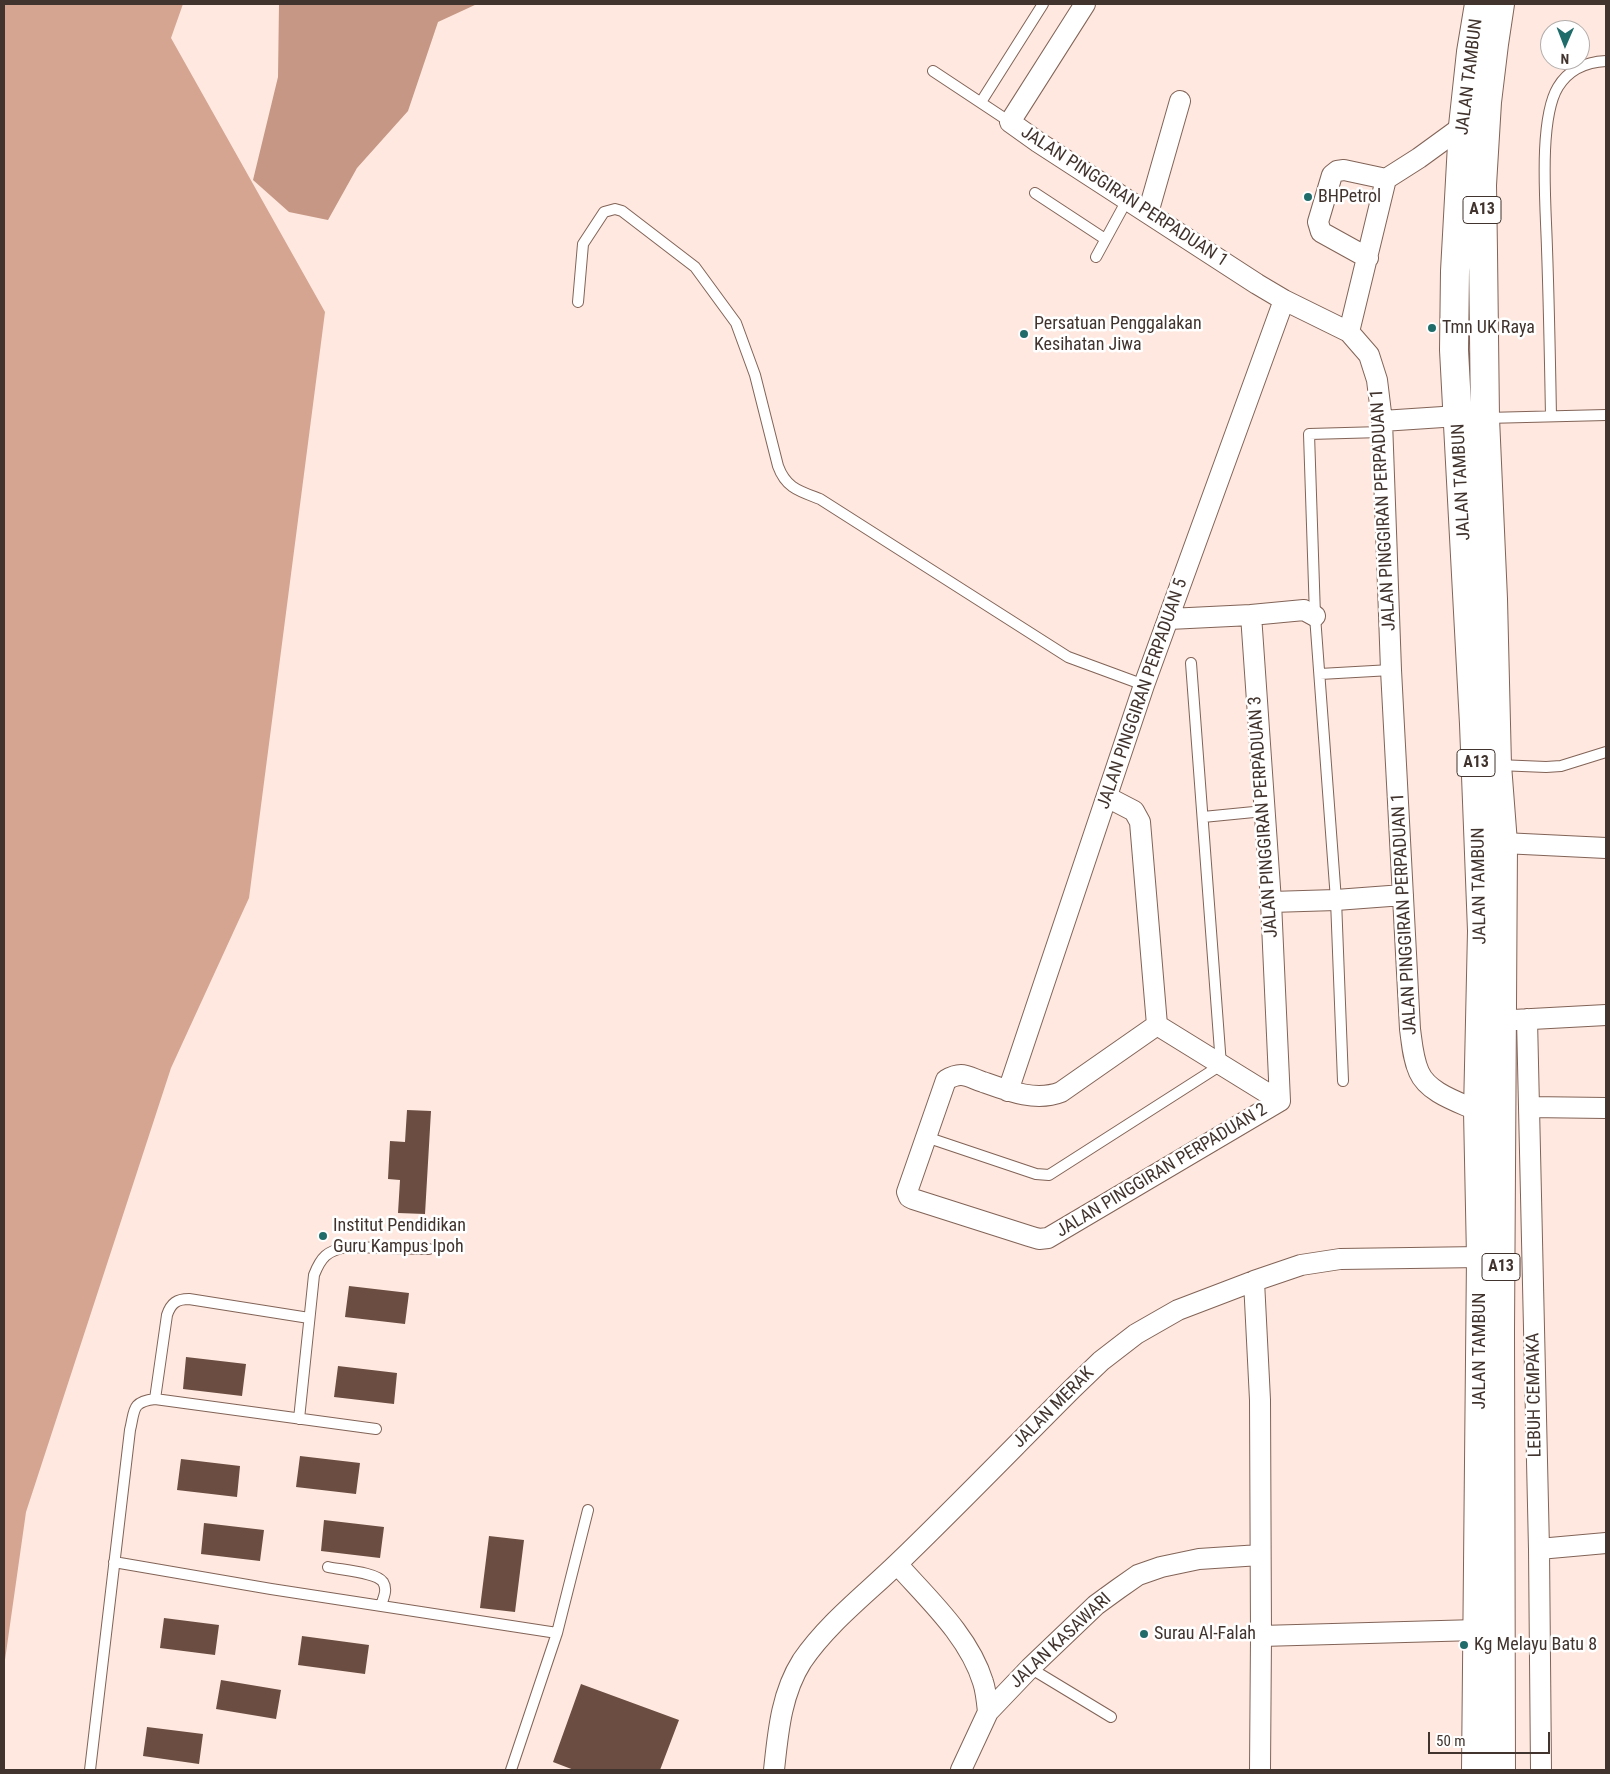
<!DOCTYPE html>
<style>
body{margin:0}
#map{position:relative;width:1610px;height:1774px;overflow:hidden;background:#fee8df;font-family:"Roboto Condensed",sans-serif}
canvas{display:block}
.frame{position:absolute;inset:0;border:5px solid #41332d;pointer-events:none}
.north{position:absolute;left:1540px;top:20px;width:50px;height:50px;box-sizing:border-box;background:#fff;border:1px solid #b3adab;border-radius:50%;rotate:181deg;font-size:14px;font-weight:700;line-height:20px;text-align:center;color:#41332d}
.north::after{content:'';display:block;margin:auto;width:18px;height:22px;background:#206c6b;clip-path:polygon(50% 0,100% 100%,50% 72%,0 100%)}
.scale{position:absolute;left:1428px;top:1732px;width:122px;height:22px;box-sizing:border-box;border:2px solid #41332d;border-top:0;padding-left:6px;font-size:15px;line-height:18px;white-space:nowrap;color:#41332d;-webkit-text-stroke:4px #fff;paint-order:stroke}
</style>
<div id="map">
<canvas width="1610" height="1774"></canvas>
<div class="frame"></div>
<div class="north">N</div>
<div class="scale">50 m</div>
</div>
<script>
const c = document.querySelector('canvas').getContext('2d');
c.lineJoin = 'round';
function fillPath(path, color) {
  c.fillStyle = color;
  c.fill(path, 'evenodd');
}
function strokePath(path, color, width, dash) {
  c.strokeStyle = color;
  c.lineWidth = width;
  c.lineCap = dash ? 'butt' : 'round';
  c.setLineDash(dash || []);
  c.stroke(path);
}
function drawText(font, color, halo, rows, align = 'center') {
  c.font = font + ' "Roboto Condensed",sans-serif';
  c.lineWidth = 5;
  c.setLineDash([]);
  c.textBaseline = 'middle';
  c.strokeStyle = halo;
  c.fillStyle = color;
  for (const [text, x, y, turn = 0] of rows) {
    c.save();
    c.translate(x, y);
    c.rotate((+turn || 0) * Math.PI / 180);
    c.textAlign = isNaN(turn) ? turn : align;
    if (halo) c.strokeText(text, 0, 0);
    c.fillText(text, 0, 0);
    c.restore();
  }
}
const forest = new Path2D(`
 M4,4H183L171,38L325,312L249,898L171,1068L26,1512L4,1667Z`);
const water = new Path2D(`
 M279,4H477L438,22L408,111L357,168L328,220L289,212L253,180L278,77Z`);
const building = new Path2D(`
 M407,1110L431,1111L425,1214L398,1213L400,1180L388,1179L390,1141L405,1142Z
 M349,1286L409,1293L405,1324L345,1317Z
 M186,1357L246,1364L242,1396L183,1389Z
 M338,1366L397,1373L394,1404L334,1397Z
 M300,1456L360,1463L356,1494L296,1487Z
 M181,1459L240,1466L237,1497L177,1490Z
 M324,1520L384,1527L380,1558L321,1551Z
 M204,1523L264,1530L260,1561L201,1554Z
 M489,1536L524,1540L515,1612L480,1608Z
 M164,1618L219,1625L215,1655L160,1648Z
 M302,1636L369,1645L365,1674L298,1665Z
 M221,1680L281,1690L276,1719L216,1709Z
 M581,1684L679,1720L660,1770H574L553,1762Z
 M147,1727L203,1734L199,1764L143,1756Z`);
const service = new Path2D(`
 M933,71L1010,122
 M981,102L1043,4
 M1035,193L1105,239
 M1096,257L1127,200
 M578,302L583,244L604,212L615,209L622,211L695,267L736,323L755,375L778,466C786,488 799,491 820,499L1068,657L1144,685
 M1551,416C1550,360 1549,304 1547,249C1546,208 1538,120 1558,87C1569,69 1586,62 1606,61
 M1486,418L1606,415
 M1320,674L1391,670
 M1498,765L1546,767L1561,766L1606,752
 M1203,817L1264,811
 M1343,1081L1336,900L1315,616L1309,434L1382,432
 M926,1137L1036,1174L1049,1175L1221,1065L1191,663
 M155,1399L167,1315C171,1303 177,1299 189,1299L309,1318
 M299,1419L314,1275C321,1257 327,1251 346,1247L429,1249
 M114,1562L271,1589L557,1633
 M328,1567C341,1570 376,1572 383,1582C388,1590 383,1598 381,1606
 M1030,1668L1111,1717
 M90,1770L130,1430C135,1410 131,1402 155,1399L376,1429
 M511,1770L557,1633L588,1510`);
const minor = new Path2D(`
 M1085,4L1010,122L1038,142L1257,284L1284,300L1349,332L1369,355L1377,380L1382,421L1391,670L1410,1029C1412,1044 1413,1059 1419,1072C1428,1093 1459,1102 1478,1111
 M1148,213L1180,101
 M1368,258L1321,232L1318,222L1332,175L1337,171L1344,170L1386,179L1419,158L1463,126
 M1349,332L1386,179
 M1382,421L1458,416
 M1251,615L1304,610L1315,616
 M1169,619L1251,615L1271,902L1280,1101
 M1107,797L1134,811L1140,822L1157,1025L1061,1092C1036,1102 1008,1091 983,1082C976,1080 968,1075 961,1075C955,1075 951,1077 946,1080L907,1192L909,1197L913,1199L1029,1236L1039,1239L1048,1238L1280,1101
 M1503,843L1606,848
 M1271,902L1336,900L1403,895
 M1527,1019L1539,1549L1541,1770
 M1513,1020L1606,1015
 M1157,1025L1280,1101
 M1008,1091L1144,685L1284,300
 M1529,1107L1606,1108
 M1254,1281L1260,1400L1261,1636L1260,1770
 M1539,1549L1606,1543
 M897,1564C928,1599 969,1636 983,1682C986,1691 987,1702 988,1712
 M1261,1636L1477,1630
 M774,1770C778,1733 781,1694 802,1661C828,1623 865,1595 898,1563C957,1506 1014,1447 1072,1389L1101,1361L1136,1334L1178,1310L1254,1281L1301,1265L1340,1259L1481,1257
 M961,1770L988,1712L1030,1668L1096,1605L1118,1589L1138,1575L1161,1567L1199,1559L1260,1555`);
const primary = new Path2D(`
 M1500,4L1494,44L1487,102L1482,185L1483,252L1485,418L1493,599L1497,765L1503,843L1500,1330L1501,1770
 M1476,1770L1481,1257L1478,1111L1482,931L1474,724L1454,350L1455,271L1463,126L1471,52L1479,4`);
const markers = [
 [1308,197,5,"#206c6b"],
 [1432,328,5,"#206c6b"],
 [1024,334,5,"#206c6b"],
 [323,1236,5,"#206c6b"],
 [1144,1634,5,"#206c6b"],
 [1464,1645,5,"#206c6b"]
];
const shields = [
 [1482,210,38],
 [1476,763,38],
 [1501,1267,38]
];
const shieldNames = [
 ["A13",1482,210],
 ["A13",1476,763],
 ["A13",1501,1267]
];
const streetNames = [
 ["JALAN TAMBUN",1470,77,-83],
 ["JALAN PINGGIRAN PERPADUAN 1",1124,197,33],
 ["JALAN TAMBUN",1462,482,-93],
 ["JALAN PINGGIRAN PERPADUAN 1",1384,510,-93],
 ["JALAN PINGGIRAN PERPADUAN 5",1143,694,-71],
 ["JALAN PINGGIRAN PERPADUAN 3",1264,817,-94],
 ["JALAN TAMBUN",1480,886,-91],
 ["JALAN PINGGIRAN PERPADUAN 1",1405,914,-93],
 ["JALAN PINGGIRAN PERPADUAN 2",1162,1171,-31],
 ["JALAN TAMBUN",1480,1351,-90],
 ["LEBUH CEMPAKA",1535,1395,-91],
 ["JALAN MERAK",1054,1408,-45],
 ["JALAN KASAWARI",1061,1641,-43]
];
const poiNames = [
 ["BHPetrol",1318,197],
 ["Persatuan Penggalakan",1034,324],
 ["Kesihatan Jiwa",1034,345],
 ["Tmn UK Raya",1442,328],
 ["Institut Pendidikan",333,1226],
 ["Guru Kampus Ipoh",333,1247],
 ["Surau Al-Falah",1154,1634],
 ["Kg Melayu Batu 8",1474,1645]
];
fillPath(forest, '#d5a592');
fillPath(water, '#c69784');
fillPath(building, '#6b4d41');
strokePath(service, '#826357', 12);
strokePath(minor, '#826357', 22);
strokePath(primary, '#826357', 30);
strokePath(service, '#fff', 10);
strokePath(minor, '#fff', 20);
strokePath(primary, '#fff', 28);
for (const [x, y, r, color] of markers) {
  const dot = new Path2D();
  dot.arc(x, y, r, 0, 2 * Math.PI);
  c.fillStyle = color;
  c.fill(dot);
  strokePath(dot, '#fff', 2);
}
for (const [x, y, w] of shields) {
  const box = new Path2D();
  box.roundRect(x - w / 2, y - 13.5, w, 27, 4);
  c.fillStyle = '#fff';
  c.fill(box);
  strokePath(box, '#41332d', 1);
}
drawText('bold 16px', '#41332d', null, shieldNames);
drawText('18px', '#41332d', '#fff', streetNames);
drawText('18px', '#41332d', '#fff', poiNames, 'left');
</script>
